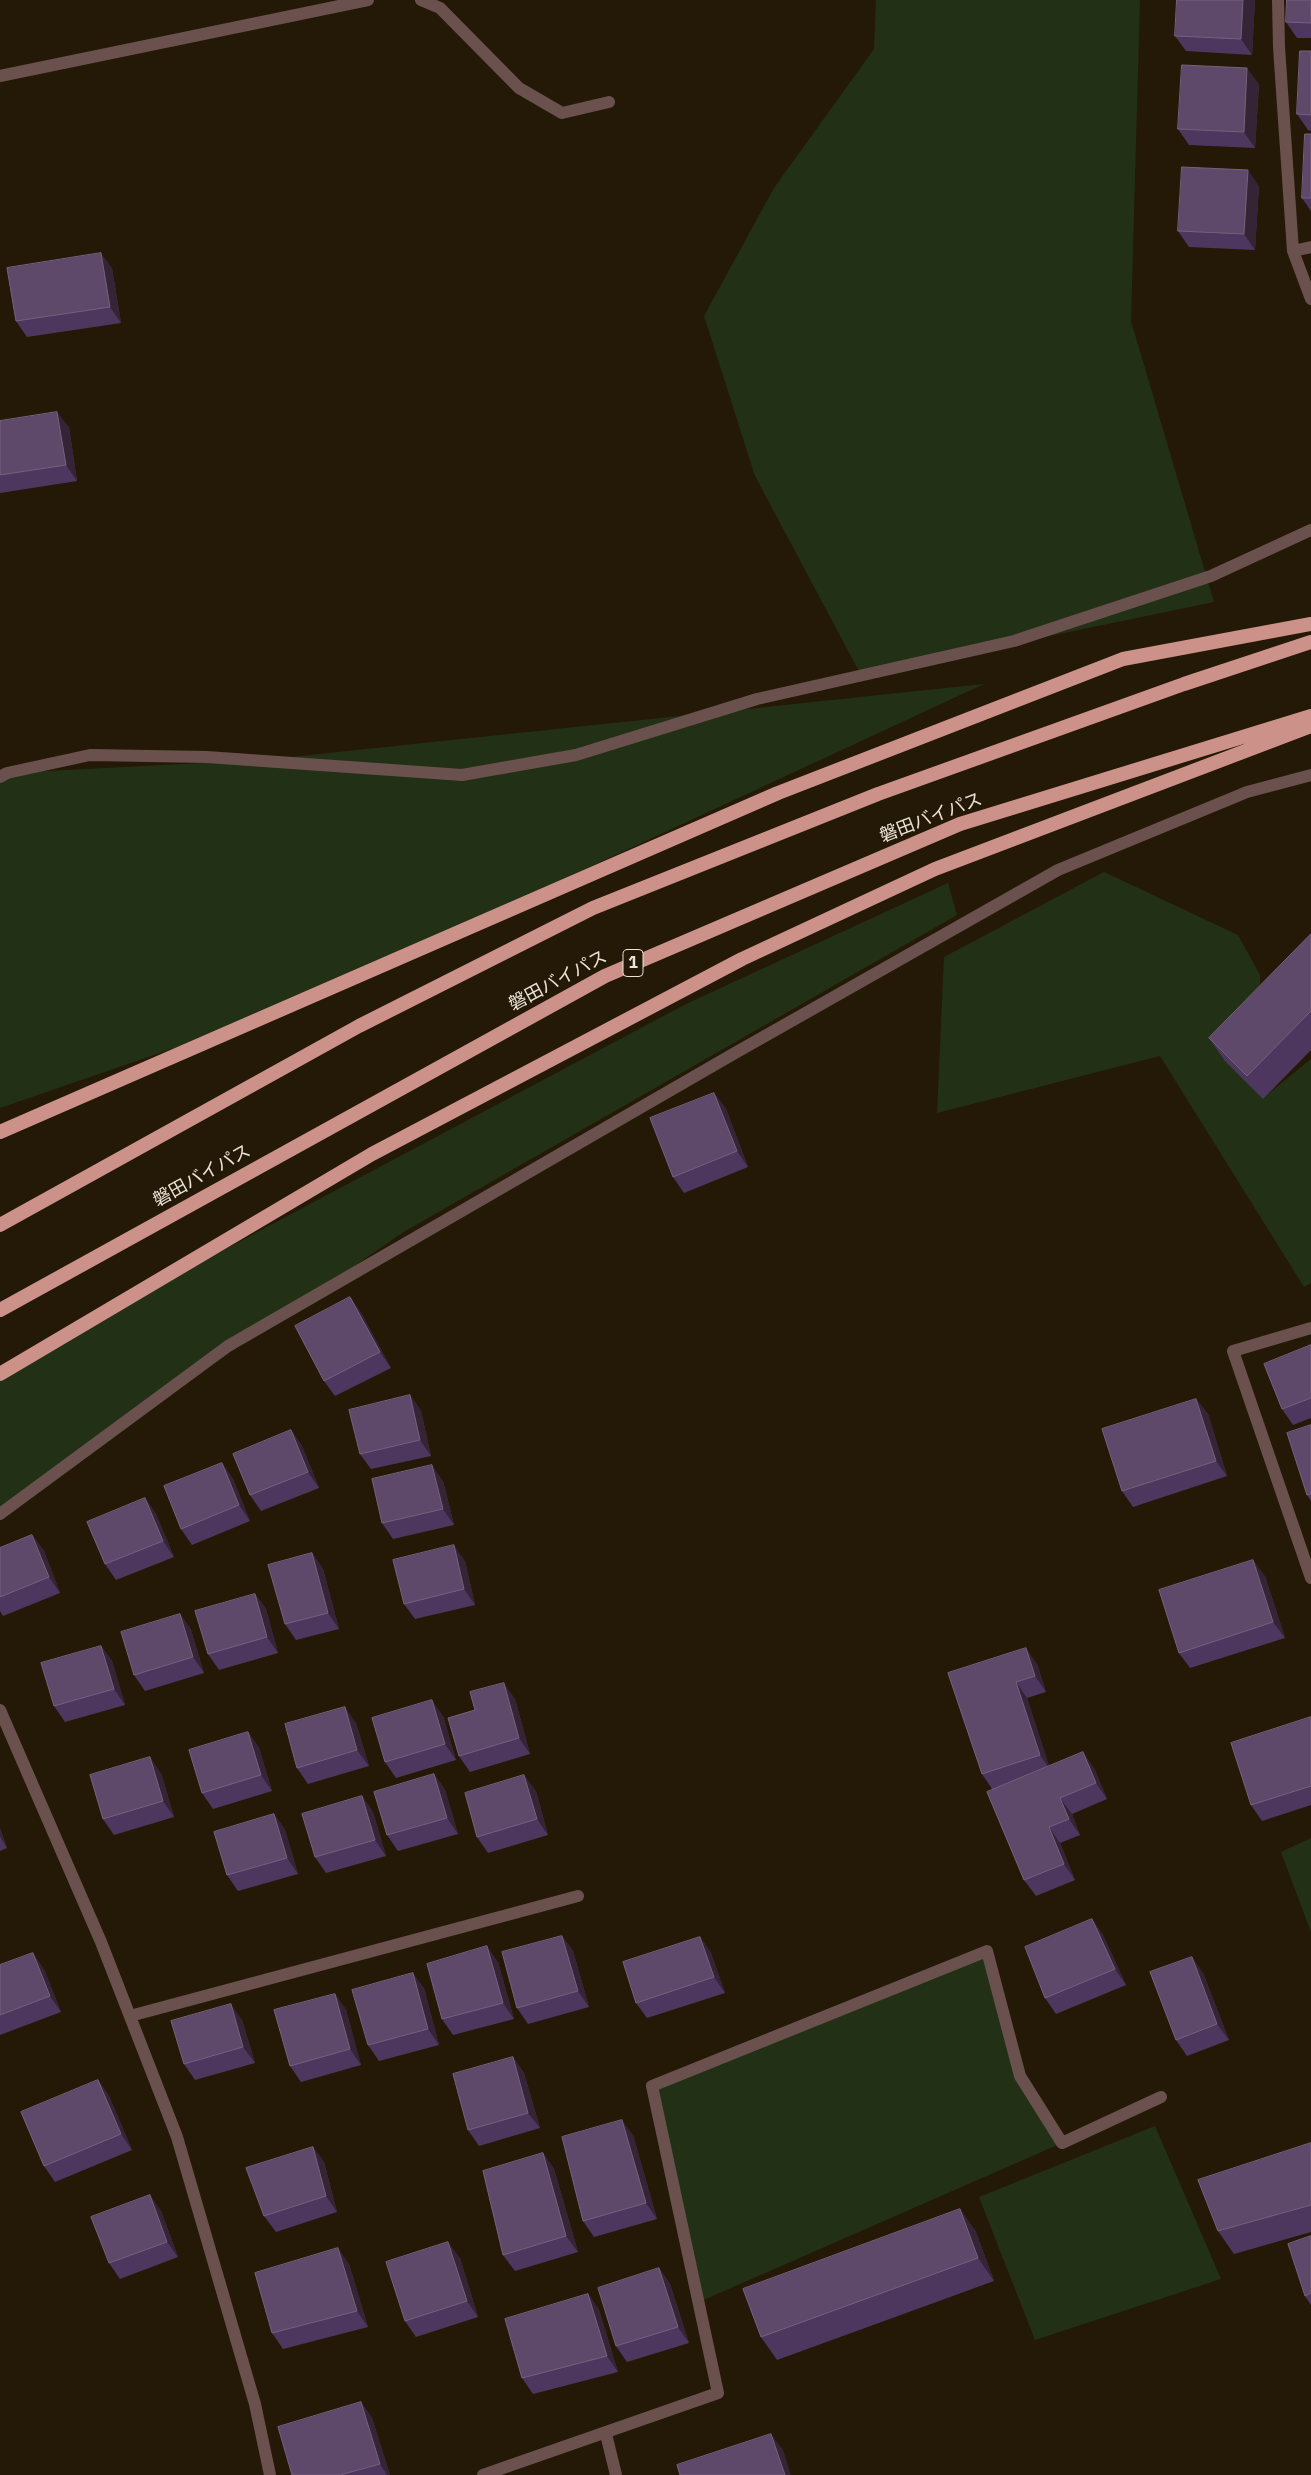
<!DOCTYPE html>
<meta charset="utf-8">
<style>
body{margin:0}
canvas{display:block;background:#241807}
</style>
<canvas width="1311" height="2475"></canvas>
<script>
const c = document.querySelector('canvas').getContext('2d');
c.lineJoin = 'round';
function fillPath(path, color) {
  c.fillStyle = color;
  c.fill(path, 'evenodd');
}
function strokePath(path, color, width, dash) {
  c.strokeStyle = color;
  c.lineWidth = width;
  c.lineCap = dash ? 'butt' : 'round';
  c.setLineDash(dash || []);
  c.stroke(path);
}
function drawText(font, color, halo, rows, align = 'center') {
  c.font = font + ' "IBM Plex Sans","Noto Sans JP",sans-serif';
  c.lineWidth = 4;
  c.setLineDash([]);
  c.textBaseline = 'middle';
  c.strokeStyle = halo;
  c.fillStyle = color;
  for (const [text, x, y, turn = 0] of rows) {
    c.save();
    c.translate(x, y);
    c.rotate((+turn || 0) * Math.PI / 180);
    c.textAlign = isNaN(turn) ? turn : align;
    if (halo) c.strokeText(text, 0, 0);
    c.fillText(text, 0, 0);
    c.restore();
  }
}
const green = new Path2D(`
 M876,0H1140L1131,321L1214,602L861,675L755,476L704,316L774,188L874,49Z
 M984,684L273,1014L0,1108V770L7,773L262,760Z
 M1104,872L1238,935L1260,975L1263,1098L1311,1059V1283L1304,1287L1160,1056L937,1113L944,957Z
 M948,883L957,915L402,1233L49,1478L0,1518V1369L686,1004Z
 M1311,1838V1932L1281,1852Z
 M987,1951L1020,2076L1062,2143L699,2302L652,2086Z
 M1155,2126L1221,2279L1035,2340L979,2197Z`);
const minor = new Path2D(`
 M421,0L440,8L519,88L562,113L609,102
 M1278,0L1279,47L1293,251L1311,299
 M0,76L368,0
 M1293,251L1311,247
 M0,777L7,773L90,755L207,757L462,775L576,755L757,699L1014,641L1211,576L1311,530
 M1311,1328L1233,1351L1311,1578
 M0,1514L228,1346L735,1053L1058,870L1247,792L1311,775
 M0,1710L101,1942L177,2137L255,2404L270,2475
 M130,2016L578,1896
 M606,2434L616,2475
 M483,2475L718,2393L652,2086L987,1951L1020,2076L1062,2143L1161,2097`);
const trunk = new Path2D(`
 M0,1132L778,793L1123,659L1311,624
 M0,1225L359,1026L593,908L878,794L1184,684L1311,642
 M0,1310L605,976L960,824L1311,716
 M0,1374L372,1154L742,959L935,869L1311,726`);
const wall = new Path2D(`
 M1255,0L1252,55L1186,51L1175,36Z
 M1311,0V38H1297L1286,22Z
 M1311,51V131L1308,130L1297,114Z
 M1259,84L1255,148L1189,145L1178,129Z
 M1311,134V211L1302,198Z
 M1259,186L1255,250L1189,247L1178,231Z
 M112,268L121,323L27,337L16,321Z
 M0,421L69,427L77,481L0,493Z
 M1311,934V1050L1263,1099L1225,1061L1209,1038Z
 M714,1093L726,1109L748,1167L684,1193L673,1177Z
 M350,1297L361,1313L391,1368L335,1396L324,1381Z
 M1311,1345V1418L1293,1425L1282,1409Z
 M410,1395L421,1411L431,1456L371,1469L360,1454Z
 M1196,1399L1208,1414L1227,1476L1133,1507L1122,1491Z
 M1311,1425V1501L1307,1495Z
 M291,1430L302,1446L319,1488L261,1511L250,1495Z
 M222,1463L233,1479L250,1521L192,1545L181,1529Z
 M443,1481L454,1525L393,1539L382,1523Z
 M145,1498L156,1514L174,1557L116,1580L105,1564Z
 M32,1535L44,1551L60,1593L3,1616L0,1611V1548Z
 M312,1553L323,1569L339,1629L296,1640L285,1624Z
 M465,1561L475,1605L415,1619L404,1604Z
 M1265,1576L1285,1638L1190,1668L1179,1653Z
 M255,1594L266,1609L278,1653L219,1670L208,1654Z
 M180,1614L191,1630L204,1673L145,1691L134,1675Z
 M101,1646L112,1661L125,1705L65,1722L54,1706Z
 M1037,1664L1046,1692L1027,1698L1049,1766L1094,1768L1107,1799L1072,1814L1080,1835L1060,1843L1075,1880L1036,1896L1024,1880L992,1789L982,1774L948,1673Z
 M515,1699L530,1754L470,1772L459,1756Z
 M443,1716L456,1760L396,1778L385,1762Z
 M1311,1717V1805L1262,1821L1251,1805Z
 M356,1723L369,1766L308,1784L297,1768Z
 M248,1732L259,1748L272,1791L213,1809L202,1793Z
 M161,1773L174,1817L114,1835L103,1819Z
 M434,1774L445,1790L458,1834L398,1851L387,1835Z
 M536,1791L548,1835L488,1853L477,1837Z
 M362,1796L373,1812L386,1856L326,1873L315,1857Z
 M274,1814L285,1830L298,1874L238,1891L227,1875Z
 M0,1828L7,1848L0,1851Z
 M1092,1919L1103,1935L1126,1985L1056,2014L1045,1998Z
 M562,1936L573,1951L589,2007L528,2024L517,2008Z
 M700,1937L711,1953L725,1993L647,2018L636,2003Z
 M498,1962L514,2019L453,2035L442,2019Z
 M0,1965L44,1969L61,2012L0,2035Z
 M1203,1973L1229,2040L1187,2056L1176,2040Z
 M424,1988L439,2045L379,2061L368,2045Z
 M335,1994L346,2010L361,2065L301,2082L290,2066Z
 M242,2020L255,2063L195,2080L184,2064Z
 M513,2057L524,2073L540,2128L479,2146L468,2130Z
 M98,2080L109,2096L132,2150L55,2182L44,2166Z
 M633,2135L657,2219L594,2237L583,2221Z
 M1311,2143V2232L1234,2254L1218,2231Z
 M313,2147L324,2162L337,2212L276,2232L264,2216Z
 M543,2153L554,2169L578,2252L515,2271L503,2255Z
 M960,2209L976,2232L994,2281L777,2360L761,2337Z
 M161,2211L178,2257L120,2279L109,2263Z
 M1311,2236V2305L1305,2296Z
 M460,2258L478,2317L416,2337L405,2321Z
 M349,2264L368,2327L283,2349L272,2333Z
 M659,2268L670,2284L689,2343L627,2362L616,2346Z
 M588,2294L599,2310L618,2372L533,2394L522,2378Z
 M361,2402L372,2418L390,2475H292Z`);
const shadedWall = new Path2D(`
 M1243,0H1255L1252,55L1241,39Z
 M1247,68L1259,84L1255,148L1244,132Z
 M1248,170L1259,186L1255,250L1244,234Z
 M101,253L112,268L121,323L110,307Z
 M57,412L69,427L77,481L66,465Z
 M714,1093L726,1109L748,1167L737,1151Z
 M350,1297L361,1313L391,1368L380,1352Z
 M410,1395L421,1411L431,1456L420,1440Z
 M1196,1399L1208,1414L1227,1476L1216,1461Z
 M291,1430L302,1446L319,1488L308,1472Z
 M222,1463L233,1479L250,1521L239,1505Z
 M432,1465L443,1481L454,1525L443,1509Z
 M145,1498L156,1514L174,1557L163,1541Z
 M32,1535L44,1551L60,1593L49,1577Z
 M454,1545L465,1561L475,1605L464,1589Z
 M312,1553L323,1569L339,1629L328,1613Z
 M1253,1560L1265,1576L1285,1638L1273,1622Z
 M255,1594L266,1609L278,1653L267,1637Z
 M180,1614L191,1630L204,1673L193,1657Z
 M101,1646L112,1661L125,1705L114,1689Z
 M1026,1648L1037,1664L1046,1692L1035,1676Z
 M1016,1682L1027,1698L1051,1771L1040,1755Z
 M504,1683L515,1699L530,1754L519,1738Z
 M432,1700L443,1716L456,1760L445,1744Z
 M345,1707L356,1723L369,1766L357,1750Z
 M248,1732L259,1748L272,1791L261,1775Z
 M1083,1752L1094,1768L1107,1799L1096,1783Z
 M150,1757L161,1773L174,1817L163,1801Z
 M434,1774L445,1790L458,1834L447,1818Z
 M524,1775L536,1791L548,1835L537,1819Z
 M362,1796L373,1812L386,1856L375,1840Z
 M1060,1798L1072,1814L1080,1835L1069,1819Z
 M274,1814L285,1830L298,1874L287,1858Z
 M1049,1827L1060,1843L1075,1880L1064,1864Z
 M0,1828L7,1848L2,1840L0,1836Z
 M1092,1919L1103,1935L1126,1985L1115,1969Z
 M562,1936L573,1951L589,2007L578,1991Z
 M700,1937L711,1953L725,1993L714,1977Z
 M487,1946L498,1962L514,2019L503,2003Z
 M33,1953L44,1969L61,2012L50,1996Z
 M1192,1957L1203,1973L1229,2040L1217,2024Z
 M413,1973L424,1988L439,2045L428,2029Z
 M335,1994L346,2010L361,2065L350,2049Z
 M231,2004L242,2020L255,2063L243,2047Z
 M513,2057L524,2073L540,2128L528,2113Z
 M98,2080L109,2096L132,2150L121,2134Z
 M622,2120L633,2135L657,2219L646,2203Z
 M313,2147L324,2162L337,2212L326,2196Z
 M543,2153L554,2169L578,2252L566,2236Z
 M150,2195L161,2211L178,2257L167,2242Z
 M960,2209L976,2232L994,2281L978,2258Z
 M448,2242L460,2258L478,2317L467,2301Z
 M338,2248L349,2264L368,2327L357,2311Z
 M659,2268L670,2284L689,2343L678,2327Z
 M588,2294L599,2310L618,2372L607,2356Z
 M361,2402L372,2418L390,2475H387L380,2464Z
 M771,2434L783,2450L791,2475H785Z`);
const building = new Path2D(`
 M1177,0H1243L1241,39L1175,36Z
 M1287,0H1311V23L1286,22Z
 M1300,51H1311V115L1297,114Z
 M1182,65L1247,68L1244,132L1178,129Z
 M1305,134H1311V198H1302Z
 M1182,167L1248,170L1244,234L1178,231Z
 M101,253L110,307L16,321L7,268Z
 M57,412L66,465L0,475V421Z
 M1311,934V1011L1247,1076L1209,1038Z
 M714,1093L737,1151L673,1177L650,1118Z
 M350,1297L380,1352L324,1381L295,1326Z
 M1311,1345V1398L1282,1409L1264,1364Z
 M410,1395L420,1440L360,1454L349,1410Z
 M1196,1399L1216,1461L1122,1491L1102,1429Z
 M1311,1425V1494L1307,1495L1287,1433Z
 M291,1430L308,1472L250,1495L233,1454Z
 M222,1463L239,1505L181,1529L164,1486Z
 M432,1465L443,1509L382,1523L372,1479Z
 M145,1498L163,1541L105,1564L87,1522Z
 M32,1535L49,1577L0,1597V1548Z
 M454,1545L464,1589L404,1604L393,1560Z
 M312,1553L328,1613L285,1624L268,1565Z
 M1253,1560L1273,1622L1179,1653L1159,1590Z
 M255,1594L267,1637L208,1654L195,1611Z
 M180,1614L193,1657L134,1675L121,1632Z
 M101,1646L114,1689L54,1706L41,1663Z
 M1026,1648L1035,1676L1016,1682L1040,1755L982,1774L948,1673Z
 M504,1683L519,1738L459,1756L448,1718L475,1710L470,1692Z
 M432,1700L445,1744L385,1762L372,1718Z
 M345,1707L357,1750L297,1768L285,1724Z
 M1311,1717V1786L1251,1805L1231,1743Z
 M248,1732L261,1775L202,1793L189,1750Z
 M1083,1752L1096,1783L1060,1798L1069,1819L1049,1827L1064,1864L1024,1880L987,1792Z
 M150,1757L163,1801L103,1819L90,1775Z
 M434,1774L447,1818L387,1835L374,1792Z
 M524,1775L537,1819L477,1837L465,1793Z
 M362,1796L375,1840L315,1857L302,1814Z
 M274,1814L287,1858L227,1875L214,1832Z
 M1092,1919L1115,1969L1045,1998L1025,1947Z
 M562,1936L578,1991L517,2008L502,1952Z
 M700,1937L714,1977L636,2003L623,1962Z
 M487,1946L503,2003L442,2019L427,1964Z
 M33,1953L50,1996L0,2015V1965Z
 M1192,1957L1217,2024L1176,2040L1150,1972Z
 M413,1973L428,2029L368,2045L352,1990Z
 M335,1994L350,2049L290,2066L274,2010Z
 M231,2004L243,2047L184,2064L171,2021Z
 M513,2057L528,2113L468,2130L453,2074Z
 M98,2080L121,2134L44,2166L21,2112Z
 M622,2120L646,2203L583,2221L562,2137Z
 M1311,2143V2205L1218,2231L1198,2180Z
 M313,2147L326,2196L264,2216L246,2168Z
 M543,2153L566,2236L503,2255L483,2171Z
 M150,2195L167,2242L109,2263L91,2217Z
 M960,2209L978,2258L761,2337L743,2289Z
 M1311,2236V2293L1305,2296L1288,2244Z
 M448,2242L467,2301L405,2321L386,2262Z
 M338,2248L357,2311L272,2333L255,2273Z
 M659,2268L678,2327L616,2346L598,2288Z
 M588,2294L607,2356L522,2378L505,2319Z
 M361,2402L380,2464L340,2475H292L278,2427Z
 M771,2434L785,2475H680L677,2465Z`);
const shields = [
 [633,963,20]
];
const shieldNames = [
 ["1",633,963]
];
const streetNames = [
 ["磐田バイパス",931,818,-21],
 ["磐田バイパス",558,981,-28],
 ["磐田バイパス",202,1176,-29]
];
fillPath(green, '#223016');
strokePath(minor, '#6a514d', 12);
strokePath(trunk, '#cc928a', 14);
fillPath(wall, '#4d375e');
fillPath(shadedWall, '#352336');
fillPath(building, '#5e496b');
strokePath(building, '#74627c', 1);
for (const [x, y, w] of shields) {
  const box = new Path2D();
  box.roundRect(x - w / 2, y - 13.5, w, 27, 4);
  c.fillStyle = '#241807';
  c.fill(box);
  strokePath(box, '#ebe3d8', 1);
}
drawText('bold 16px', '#ebe3d8', null, shieldNames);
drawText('18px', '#ebe3d8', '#241807', streetNames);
</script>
